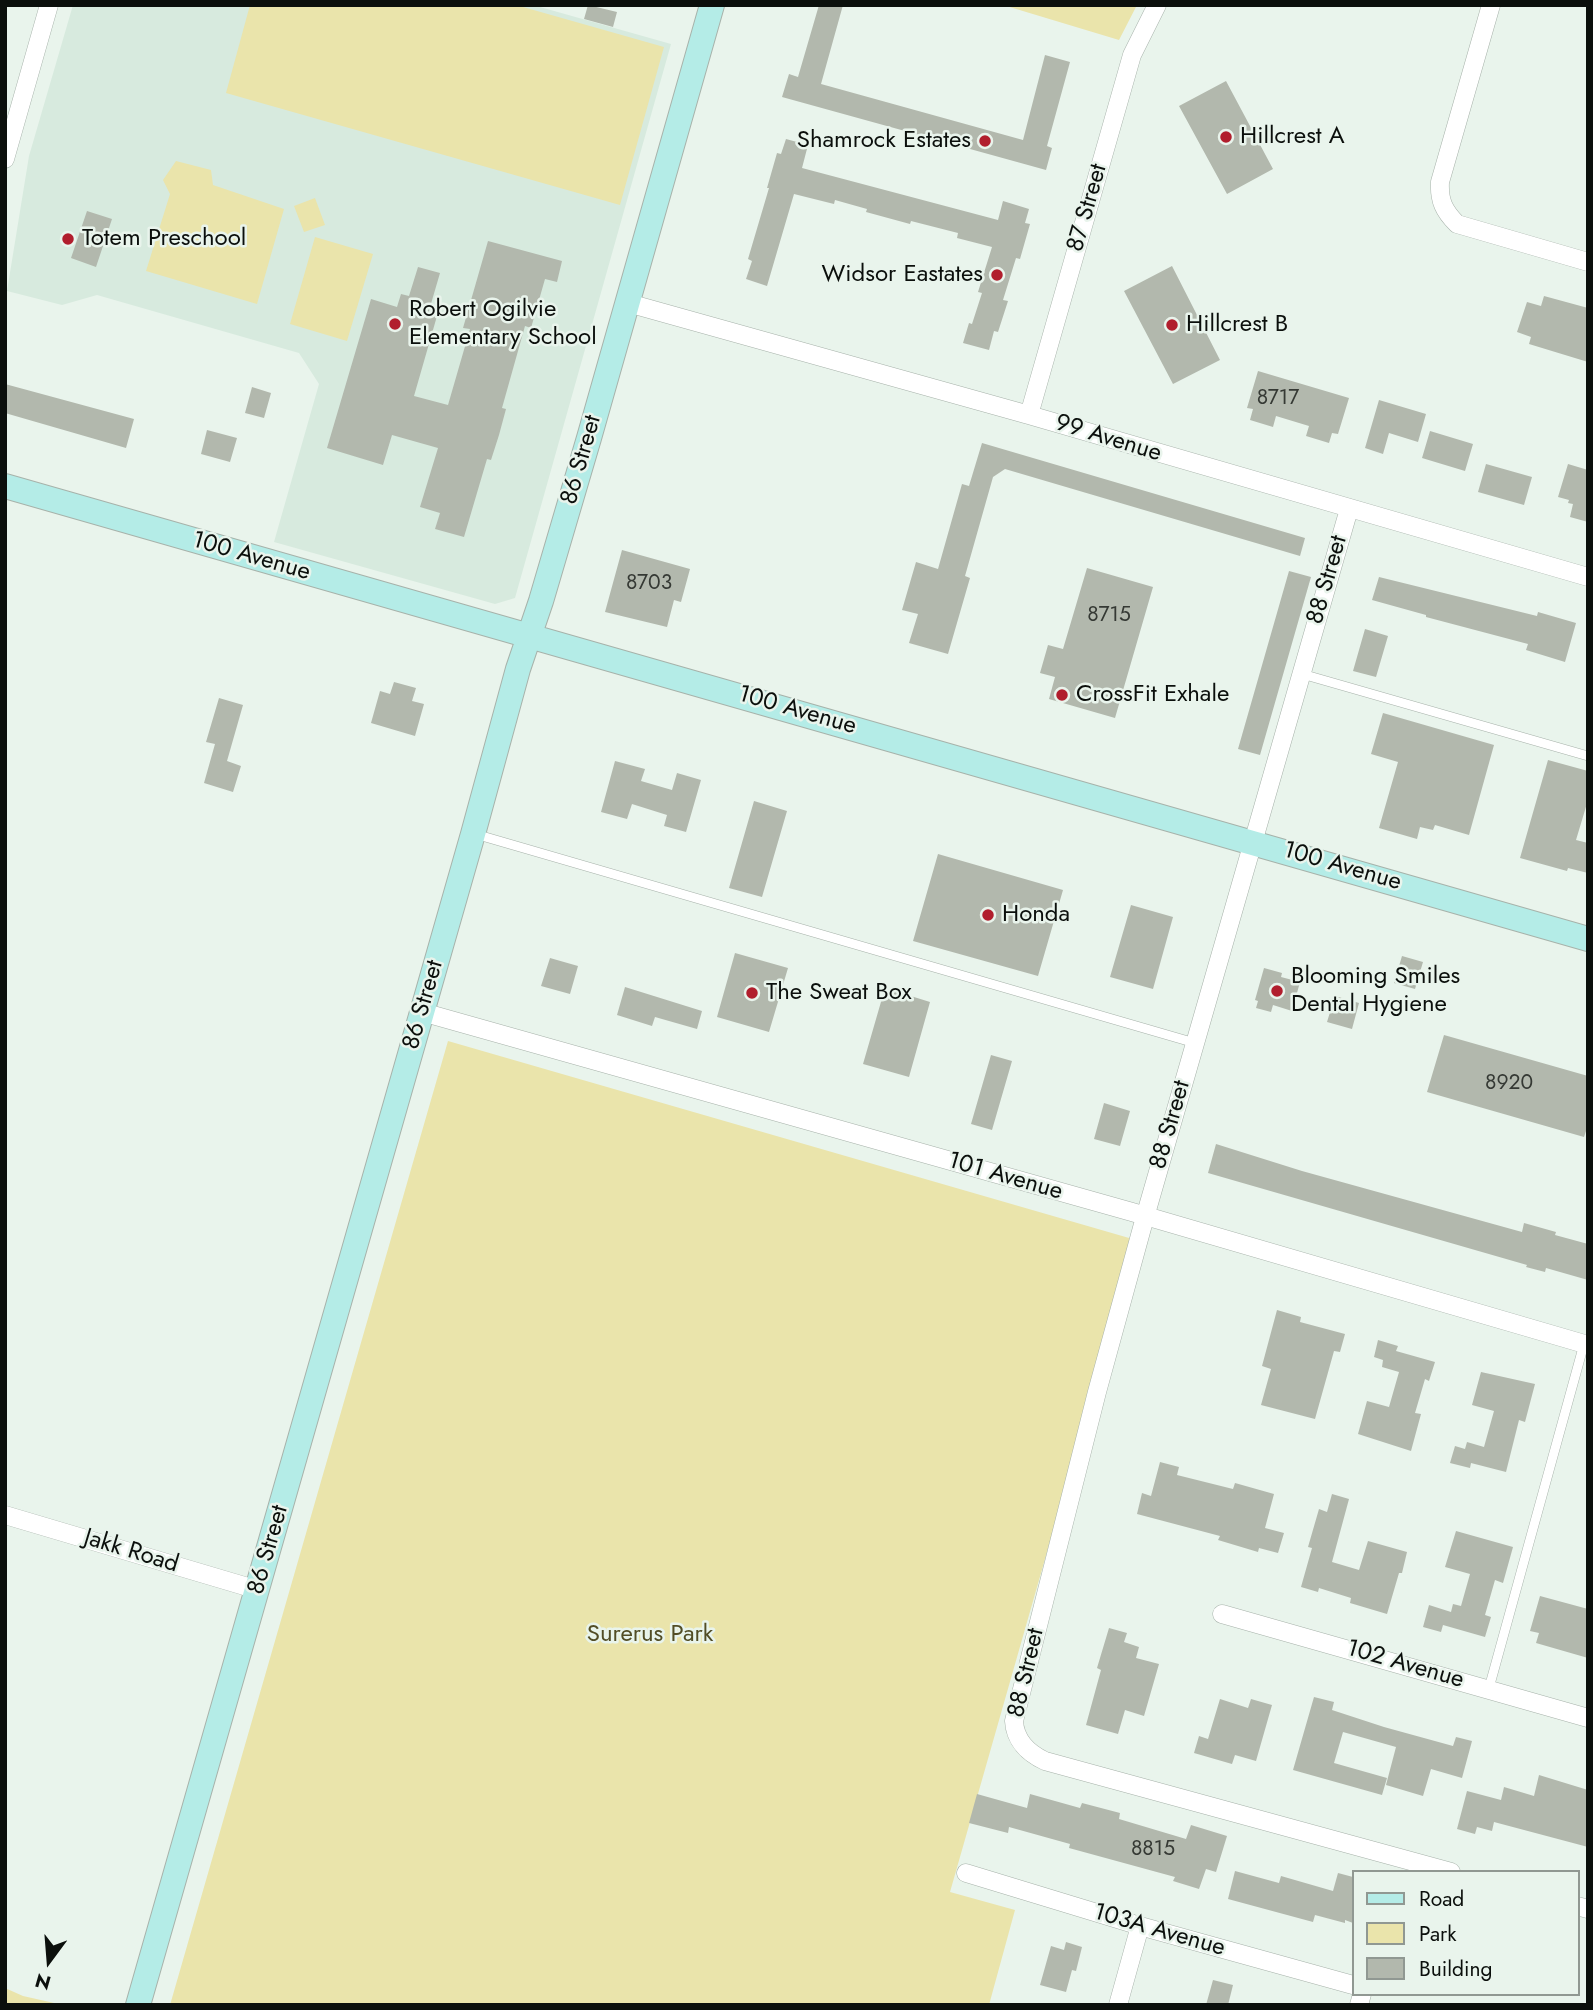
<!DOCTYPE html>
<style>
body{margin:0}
#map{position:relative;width:1593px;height:2010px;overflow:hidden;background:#e9f4ec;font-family:Jost,sans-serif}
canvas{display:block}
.frame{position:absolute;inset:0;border:7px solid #0b0f0c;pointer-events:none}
.legend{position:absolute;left:1352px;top:1870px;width:228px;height:126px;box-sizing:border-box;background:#e9f4ec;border:2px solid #909892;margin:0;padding:9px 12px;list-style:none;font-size:21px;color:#0b0f0c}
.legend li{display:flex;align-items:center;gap:14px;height:35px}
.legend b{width:35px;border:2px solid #909892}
.north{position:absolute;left:14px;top:1926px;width:70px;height:70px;-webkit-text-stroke:5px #e9f4ec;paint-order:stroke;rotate:196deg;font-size:19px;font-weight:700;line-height:28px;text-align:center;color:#0b0f0c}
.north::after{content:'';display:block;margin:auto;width:24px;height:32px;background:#0b0f0c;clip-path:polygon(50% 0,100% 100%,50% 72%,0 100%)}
</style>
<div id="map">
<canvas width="1593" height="2010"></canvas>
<div class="frame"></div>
<ul class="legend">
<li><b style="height:9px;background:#b4ece7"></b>Road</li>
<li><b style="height:19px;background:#eae4ab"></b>Park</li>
<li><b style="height:19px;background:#b2b8ad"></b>Building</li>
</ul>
<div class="north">N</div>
</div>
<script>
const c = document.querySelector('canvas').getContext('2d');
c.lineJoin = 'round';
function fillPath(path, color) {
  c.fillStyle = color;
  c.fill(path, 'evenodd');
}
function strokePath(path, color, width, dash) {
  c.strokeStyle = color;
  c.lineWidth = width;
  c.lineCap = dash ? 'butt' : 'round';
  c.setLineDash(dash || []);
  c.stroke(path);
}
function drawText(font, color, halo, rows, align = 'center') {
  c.font = font + ' Jost,sans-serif';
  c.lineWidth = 5;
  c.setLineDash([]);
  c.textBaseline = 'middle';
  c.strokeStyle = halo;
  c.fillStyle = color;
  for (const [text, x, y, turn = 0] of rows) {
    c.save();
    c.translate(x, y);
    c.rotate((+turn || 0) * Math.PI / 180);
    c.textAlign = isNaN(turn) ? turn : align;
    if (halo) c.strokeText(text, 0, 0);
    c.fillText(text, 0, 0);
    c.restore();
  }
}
const built = new Path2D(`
 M73,5H533L671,44L515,598L495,604L274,542L319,384L299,353L97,295L62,305L7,291L29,156Z`);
const green = new Path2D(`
 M250,5H516L664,47L620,205L226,93Z
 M1003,5H1137L1119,40Z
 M176,161L211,170L213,185L284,209L257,304L146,271L170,194L163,180Z
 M315,198L325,225L304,232L294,206Z
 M315,237L373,254L347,341L290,324Z
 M448,1041L1136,1240L950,1892L1015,1910L989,2005H170Z
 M5,1988L23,1996L63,2005H5Z`);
const building = new Path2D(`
 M588,5L617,12L613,27L584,19Z
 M819,5H843L821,84L1023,140L1045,55L1070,62L1047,146L1052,148L1046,170L782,97L789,74L798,77Z
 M1226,81L1273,169L1227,194L1179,106Z
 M786,139L808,145L802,168L998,220L1003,201L1029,209L1025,223L1030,224L1020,259L1016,258L1003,300L1008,301L998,332L994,331L989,350L963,343L969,323L972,324L982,293L978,292L992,247L957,238L958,233L911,221L910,224L866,212L867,209L835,200L834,204L794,194L767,286L746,279L752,261L748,259L769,188H767L777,153L781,154Z
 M87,211L112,219L96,267L71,258Z
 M488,241L562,261L557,282L545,279L531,328L525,326L502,408L506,409L499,435L491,460L487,459L464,537L435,529L440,513L420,507L438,448L392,435L383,465L327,448L371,299L397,307L401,294L409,296L418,267L440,273L428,314L437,316L414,396L448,405L470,329L463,328Z
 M1172,266L1220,360L1173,384L1124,291Z
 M1544,296L1588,308V362L1529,344L1531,337L1517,332L1527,302L1541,306Z
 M1258,371L1349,398L1338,434L1332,433L1329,443L1306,436L1309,426L1276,416L1273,427L1250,420L1253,409L1247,408Z
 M5,384L134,419L126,448L5,413Z
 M252,387L271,393L264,418L245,413Z
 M1379,400L1426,414L1418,442L1389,433L1383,454L1365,448Z
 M207,430L237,438L230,462L201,454Z
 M1430,431L1473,444L1465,471L1422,458Z
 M982,443L1305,538L1300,556L1005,469L993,477L965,576L970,578L948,654L909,643L918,614L902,610L916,562L938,569L962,484L969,486Z
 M1486,464L1532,477L1524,505L1478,492Z
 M1568,464L1588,470V522L1570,517L1573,504L1568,503L1569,500L1558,497Z
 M622,550L690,569L681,602L674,600L667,627L605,612Z
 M1087,568L1153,587L1115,718L1049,699L1055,677L1040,673L1048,645L1063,649Z
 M1289,571L1311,577L1260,755L1238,749Z
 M1379,577L1537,616L1538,612L1576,623L1565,662L1526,650L1528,644L1426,617V615L1372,600Z
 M1365,629L1388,636L1376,677L1353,671Z
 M394,682L416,688L412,701L424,704L415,736L371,723L380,691L390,694Z
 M219,698L243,705L227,761L241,766L233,792L204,783L215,744L206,742Z
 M1383,713L1494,745L1469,835L1435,825L1433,830L1420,827L1417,839L1379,828L1398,762L1371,754Z
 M1548,760L1588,771V800L1576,840L1588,843V873L1568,868L1567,871L1520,858Z
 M615,761L645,769L641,781L672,790L677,773L701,780L686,832L664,826L667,815L632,804L627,819L601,812Z
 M754,801L787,811L762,897L729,888Z
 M938,854L1063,890L1038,976L913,941Z
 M1131,905L1173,917L1153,989L1110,977Z
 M735,953L788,968L769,1032L717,1017Z
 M1402,956L1423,962L1415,989L1394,983Z
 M550,958L578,966L570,994L541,986Z
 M1264,968L1282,973L1281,977L1300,982L1292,1011L1273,1005L1271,1012L1256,1008L1258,1001L1255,1000Z
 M625,987L702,1011L697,1029L655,1017L652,1026L617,1015Z
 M885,988L930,1002L909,1077L863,1064Z
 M1335,996L1359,1003L1352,1029L1327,1022Z
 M1444,1035L1588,1076V1125L1584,1137L1427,1092Z
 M991,1055L1012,1061L992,1130L971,1124Z
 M1104,1103L1130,1111L1120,1146L1094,1139Z
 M1216,1144L1302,1171L1522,1232L1524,1223L1556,1232L1555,1235L1588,1244V1280L1546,1268L1545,1272L1526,1267L1527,1265L1208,1173Z
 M1277,1310L1301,1317L1300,1322L1345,1334L1340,1352L1334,1351L1315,1419L1261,1405L1271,1369L1262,1366Z
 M1378,1340L1398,1346L1396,1351L1435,1362L1429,1381L1425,1379L1415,1413L1421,1414L1411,1451L1358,1434L1367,1401L1389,1407L1399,1372L1382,1367L1383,1360L1374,1357Z
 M1481,1372L1535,1384L1525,1422L1519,1420L1506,1472L1471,1463L1470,1468L1450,1463L1455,1446L1465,1449L1467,1442L1484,1447L1494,1411L1472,1405Z
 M1160,1462L1179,1467L1177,1475L1233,1489L1235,1483L1274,1494L1265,1528L1284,1533L1278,1553L1259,1548L1258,1552L1218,1540L1220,1536L1137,1514L1142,1493L1151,1496Z
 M1332,1494L1349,1499L1332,1562L1359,1570L1368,1541L1407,1552L1402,1573H1399L1387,1614L1350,1603L1351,1598L1319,1588L1318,1592L1301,1587L1312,1548L1308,1547L1319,1509L1327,1512Z
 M1456,1531L1513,1547L1503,1583L1495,1580L1485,1615L1491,1617L1485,1637L1443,1625L1441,1632L1423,1627L1429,1605L1451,1612L1453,1604L1461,1606L1470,1574L1445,1567Z
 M1540,1596L1588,1609V1658L1536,1643L1539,1633L1530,1631Z
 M1109,1628L1127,1633L1124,1642L1139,1647L1136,1658L1159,1664L1144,1716L1125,1710L1118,1734L1086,1725L1101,1670L1097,1668Z
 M1314,1697L1334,1702L1332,1710L1384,1727L1453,1746L1456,1737L1472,1741L1462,1778L1431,1769L1423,1796L1386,1785L1396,1747L1343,1732L1334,1763L1387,1778L1382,1795L1293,1770Z
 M1220,1699L1248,1708L1251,1699L1272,1705L1256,1761L1235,1755L1232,1764L1194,1753L1199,1736L1208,1739Z
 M1539,1775L1588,1790V1847L1494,1822L1492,1831L1477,1827L1475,1834L1457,1829L1467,1791L1501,1800L1504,1787L1534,1796Z
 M977,1794L1027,1808L1030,1794L1080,1808L1082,1803L1120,1813L1119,1819L1186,1839L1191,1825L1227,1836L1216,1872L1206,1869L1199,1889L1173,1881L1175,1877L1069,1848L1070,1844L1009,1827L1008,1833L969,1823Z
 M1235,1871L1279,1883L1281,1876L1333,1891L1338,1873L1353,1877V1923L1345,1920V1923L1315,1915L1313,1922L1228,1899Z
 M1066,1942L1082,1947L1076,1971L1072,1970L1066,1992L1040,1985L1051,1946L1064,1950Z
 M1213,1980L1233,1985L1228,2005H1206Z`);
const lane = new Path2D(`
 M1302,674L1588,756
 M475,834L1195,1043
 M1489,1688L1584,1344`);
const street = new Path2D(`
 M1491,5L1440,182C1439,201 1444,211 1457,224L1588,262
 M5,159L49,5
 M628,303L1029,415L1588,577
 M1029,415L1132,55L1157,5
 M1349,509L1145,1217L1097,1392L1014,1721C1015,1740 1028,1753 1045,1761L1451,1872
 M422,1012L1132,1212L1588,1345
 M5,1515L258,1590
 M1222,1614L1588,1718
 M966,1873L1140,1926L1353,1985
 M1577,1906L1588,1909
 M1118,2005L1140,1926
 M1359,2005L1362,1994`);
const secondary = new Path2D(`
 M5,486L1588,939
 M138,2005L473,834L518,669L541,601L589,438L712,5`);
const markers = [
 [1226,137,7,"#b11e2d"],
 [985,141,7,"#b11e2d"],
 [68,239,7,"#b11e2d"],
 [997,275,7,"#b11e2d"],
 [395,324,7,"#b11e2d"],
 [1172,325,7,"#b11e2d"],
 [1062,695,7,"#b11e2d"],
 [988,915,7,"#b11e2d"],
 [1277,991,7,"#b11e2d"],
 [752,993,7,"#b11e2d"]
];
const numberNames = [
 ["8717",1278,399],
 ["8703",649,584],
 ["8715",1109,616],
 ["8920",1509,1084],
 ["8815",1153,1850]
];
const poiNames = [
 ["Hillcrest A",1240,137],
 ["Shamrock Estates",971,141,"right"],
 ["Totem Preschool",82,239],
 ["Widsor Eastates",983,275,"right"],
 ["Robert Ogilvie",409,310],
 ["Elementary School",409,338],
 ["Hillcrest B",1186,325],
 ["CrossFit Exhale",1076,695],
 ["Honda",1002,915],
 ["Blooming Smiles",1291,977],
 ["Dental Hygiene",1291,1005],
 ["The Sweat Box",766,993]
];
const streetNames = [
 ["87 Street",1088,208,-74],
 ["99 Avenue",1108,439,17],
 ["86 Street",582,460,-74],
 ["100 Avenue",251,557,16],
 ["88 Street",1328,580,-74],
 ["100 Avenue",797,711,16],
 ["100 Avenue",1342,867,16],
 ["86 Street",424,1005,-74],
 ["88 Street",1171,1125,-74],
 ["101 Avenue",1005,1177,16],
 ["86 Street",269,1550,-74],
 ["Jakk Road",131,1552,17],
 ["102 Avenue",1405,1665,16],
 ["88 Street",1027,1673,-77],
 ["103A Avenue",1159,1931,16]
];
const parkNames = [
 ["Surerus Park",650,1635]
];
fillPath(built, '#d7eade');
fillPath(green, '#eae4ab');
fillPath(building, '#b2b8ad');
strokePath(lane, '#a7b2aa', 10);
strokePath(street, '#a7b2aa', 19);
strokePath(secondary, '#a7b2aa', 26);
strokePath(lane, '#fff', 9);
strokePath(street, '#fff', 18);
strokePath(secondary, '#b4ece7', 24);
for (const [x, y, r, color] of markers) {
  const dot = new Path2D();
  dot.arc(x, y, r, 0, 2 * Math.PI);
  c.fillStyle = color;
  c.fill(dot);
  strokePath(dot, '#e9f4ec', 2.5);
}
drawText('21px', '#353934', null, numberNames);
drawText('24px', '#0b0f0c', '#e9f4ec', poiNames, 'left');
drawText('24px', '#0b0f0c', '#e9f4ec', streetNames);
drawText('24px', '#524d25', '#e9f4ec', parkNames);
</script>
